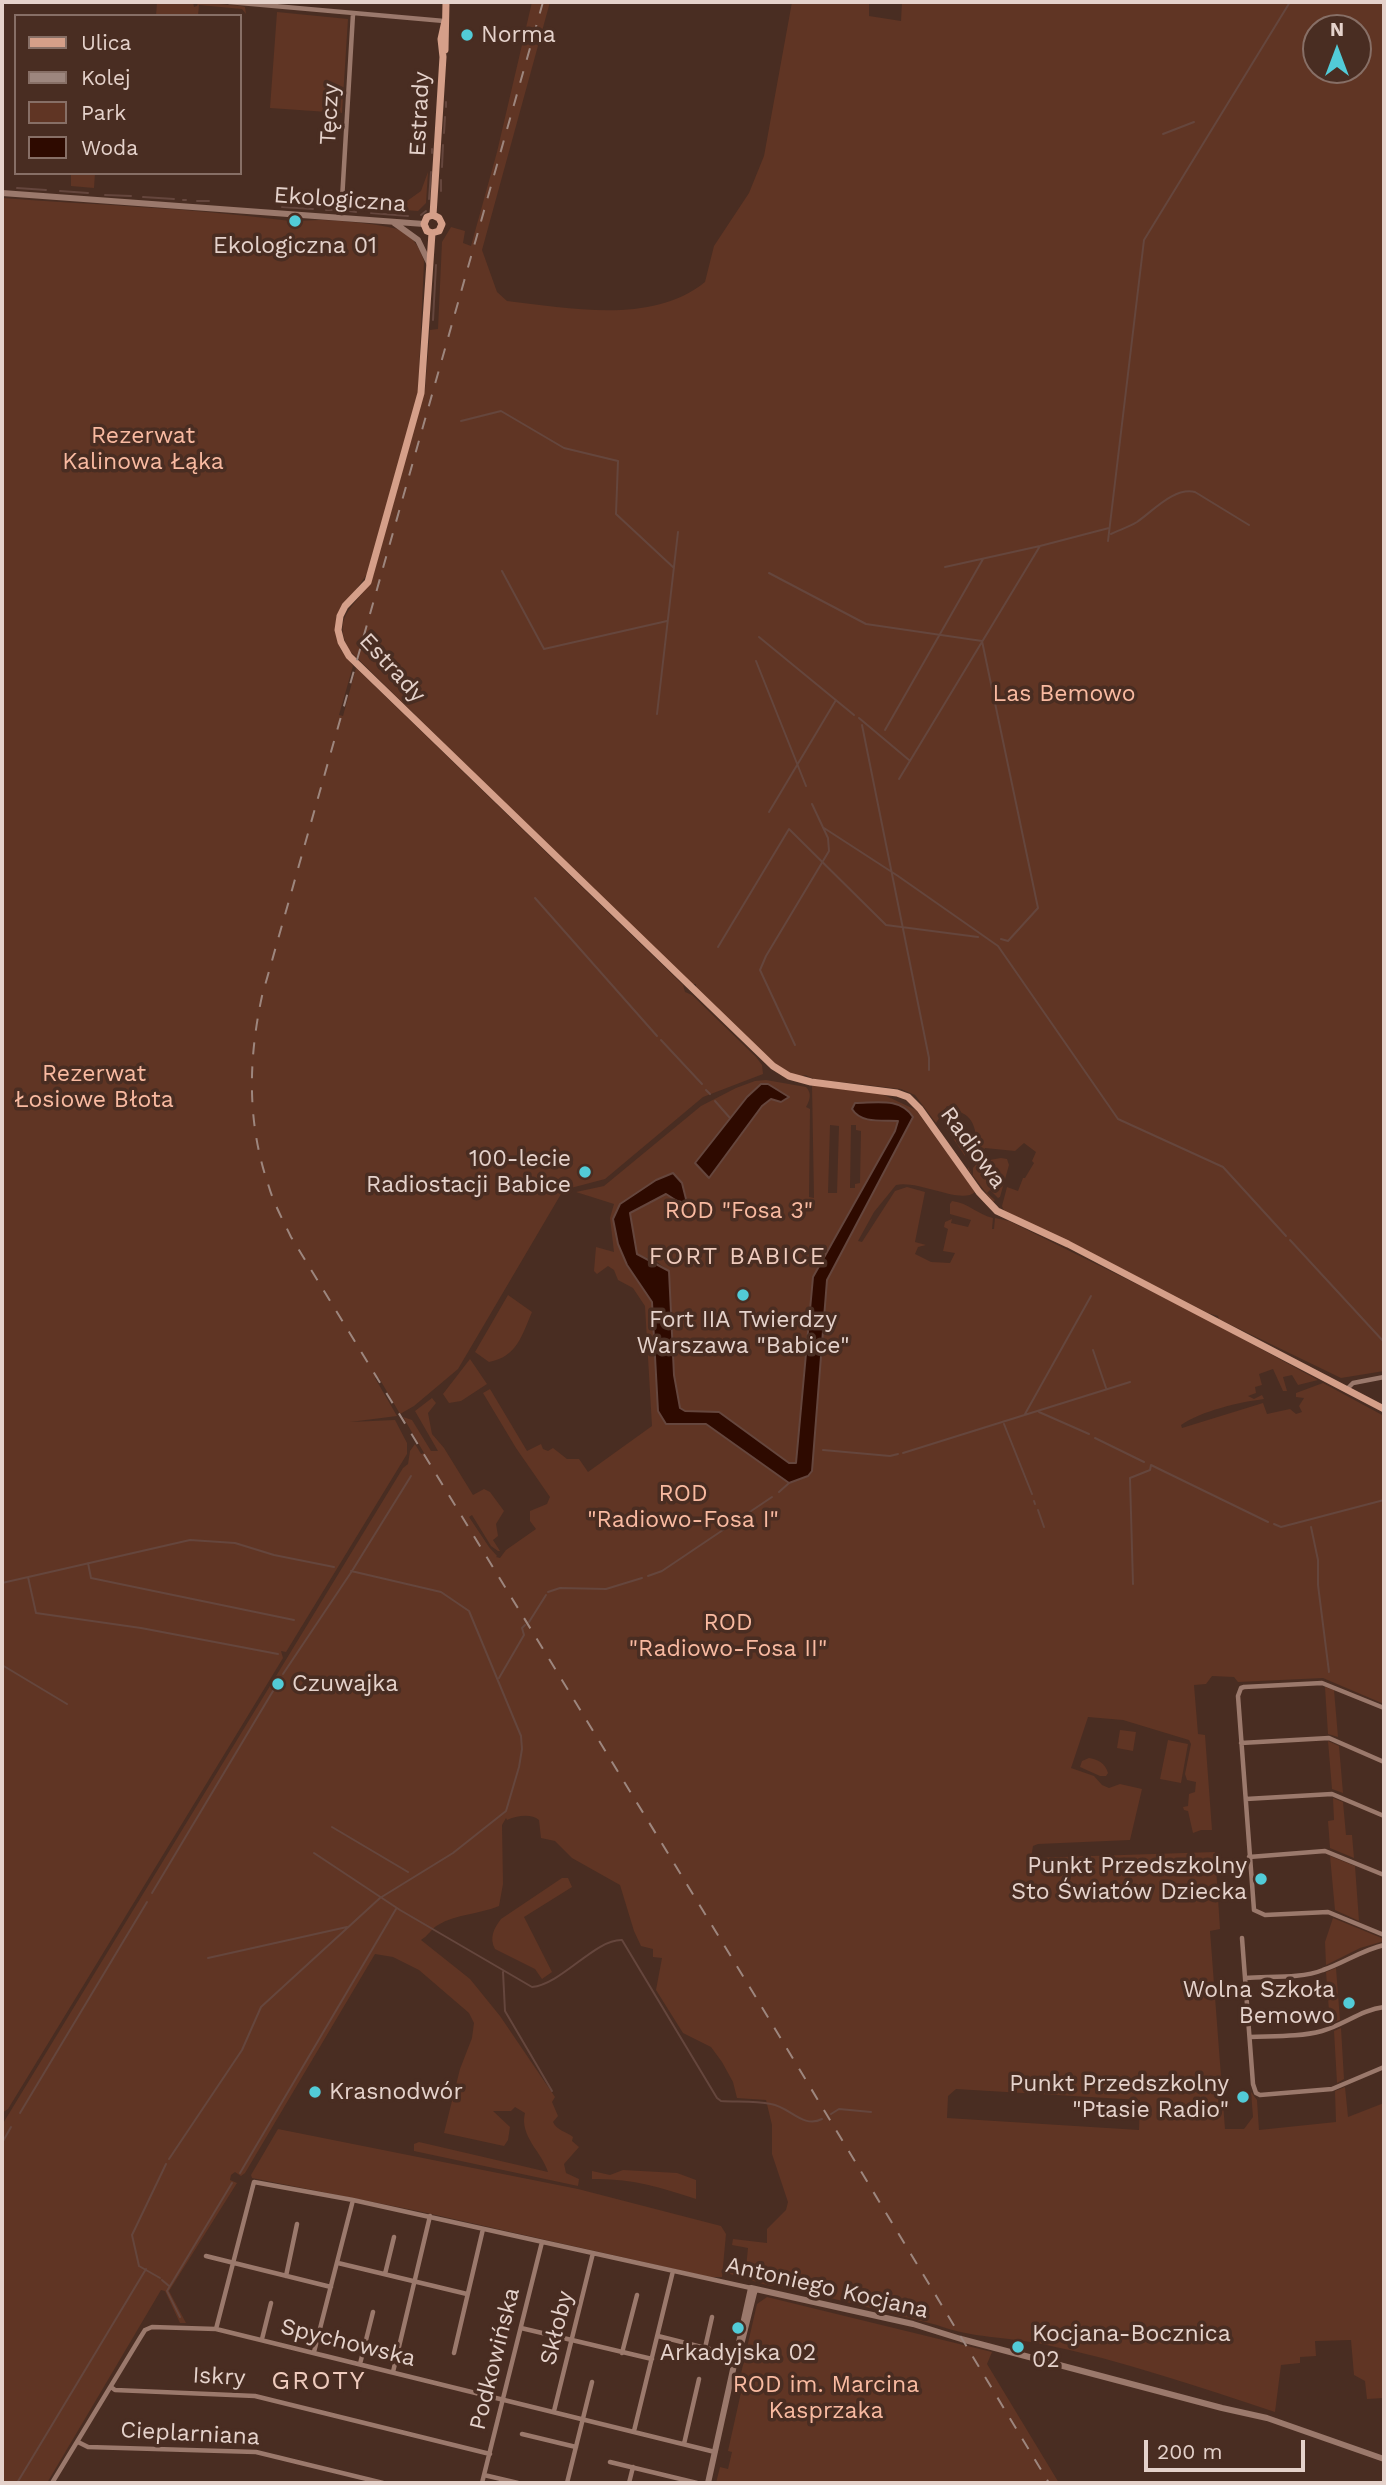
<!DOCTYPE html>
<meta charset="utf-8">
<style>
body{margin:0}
#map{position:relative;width:1386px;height:2485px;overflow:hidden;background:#492d22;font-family:"Work Sans",sans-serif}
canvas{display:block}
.frame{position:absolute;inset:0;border:4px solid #e5d2cb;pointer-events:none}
.legend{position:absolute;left:14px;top:14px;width:228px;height:161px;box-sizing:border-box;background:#492d22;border:2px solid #876f66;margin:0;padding:9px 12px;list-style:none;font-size:21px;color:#e5d2cb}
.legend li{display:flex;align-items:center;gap:14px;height:35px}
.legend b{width:35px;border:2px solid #876f66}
.north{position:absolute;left:1302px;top:14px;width:70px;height:70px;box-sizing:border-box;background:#492d22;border:2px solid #876f66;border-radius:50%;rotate:0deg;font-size:19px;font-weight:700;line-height:28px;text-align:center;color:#e5d2cb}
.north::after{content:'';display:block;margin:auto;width:24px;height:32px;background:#52cbd7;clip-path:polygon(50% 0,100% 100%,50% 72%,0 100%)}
.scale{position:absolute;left:1144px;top:2440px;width:161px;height:32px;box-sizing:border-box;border:4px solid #e5d2cb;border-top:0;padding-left:9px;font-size:21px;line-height:24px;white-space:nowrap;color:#e5d2cb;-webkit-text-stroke:5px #492d22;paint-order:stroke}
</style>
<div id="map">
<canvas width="1386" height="2485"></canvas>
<div class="frame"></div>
<ul class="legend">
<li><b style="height:9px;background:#d59f89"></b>Ulica</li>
<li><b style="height:9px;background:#9d867e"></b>Kolej</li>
<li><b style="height:19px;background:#603524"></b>Park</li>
<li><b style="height:19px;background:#2e0a00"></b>Woda</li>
</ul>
<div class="north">N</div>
<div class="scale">200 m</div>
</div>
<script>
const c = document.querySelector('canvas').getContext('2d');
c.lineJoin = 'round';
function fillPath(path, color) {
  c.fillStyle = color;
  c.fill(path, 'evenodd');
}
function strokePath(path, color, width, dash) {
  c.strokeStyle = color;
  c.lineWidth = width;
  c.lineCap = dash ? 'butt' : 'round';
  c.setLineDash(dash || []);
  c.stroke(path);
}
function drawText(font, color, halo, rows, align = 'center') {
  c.font = font + ' "Work Sans",sans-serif';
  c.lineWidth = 7;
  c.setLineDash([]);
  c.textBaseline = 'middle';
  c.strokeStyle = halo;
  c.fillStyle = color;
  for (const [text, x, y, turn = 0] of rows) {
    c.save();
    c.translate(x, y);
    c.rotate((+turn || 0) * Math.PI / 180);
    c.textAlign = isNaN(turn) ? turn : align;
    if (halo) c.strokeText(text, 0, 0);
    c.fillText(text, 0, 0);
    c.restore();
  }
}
const green = new Path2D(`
 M157,2H193L194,7L197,6L198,2L241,6L245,7L246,14L242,9L199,5L198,16H156Z
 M532,2H550L482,250L497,292L507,301C571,308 652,325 705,282L714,246L749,193L764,156L792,2H869V16L901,21L902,2H1384V1371L1341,1378L1219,1319L1218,1316L1208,1313L1062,1238L1004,1211L1002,1206L1007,1187L1018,1191L1023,1178H1025L1034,1163L1032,1161L1036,1152L1024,1143L1015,1151L985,1148L973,1164C976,1152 980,1127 967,1116C962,1112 953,1109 947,1106L936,1123L915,1095L901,1089L814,1079L805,1075L800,1077C759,1062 727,1021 696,991V984H690L349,650C330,612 360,606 373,576L425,389L430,330L438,329L442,242L451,227L465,231L463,243L471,246L497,152ZM1316,28H1358V70H1316Z
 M277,12L348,19L342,113L270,108Z
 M428,172L426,203L418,211L367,207L400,206L421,191Z
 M71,173H95L94,188L71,186Z
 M2,198C95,205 190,208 282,220C295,222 307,220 319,220C338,220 376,224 393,228C411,232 419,246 424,261L418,393L367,574L336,618L337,640L341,650L353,666L339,715L343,716L356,668L683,985L685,992L692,995L756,1057L762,1065L763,1074L703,1097L605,1179L567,1189L561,1194L458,1369L414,1406L400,1414L379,1378H375L397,1416L350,1422L395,1420L407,1443V1454L286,1652L281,1651L283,1658L8,2109L2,2113Z
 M766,1080L806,1087C812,1093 810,1100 806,1107L810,1109L809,1197L814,1198L812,1085L882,1094L916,1110L975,1192C961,1205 920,1180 896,1185L874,1212L858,1241L862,1242L895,1191L907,1187L925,1192L915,1242L926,1245L918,1247L915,1254L931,1262L950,1263L955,1253L943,1251L948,1229L944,1227L945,1222L952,1219L951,1223L968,1227L971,1220L950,1214V1204L952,1201C969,1203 978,1215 993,1218L992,1229H994L995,1218L1009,1221L1193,1312L1318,1380L1298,1385L1292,1375L1283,1377L1287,1391H1283L1273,1369L1259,1374L1262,1385L1255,1387L1256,1393L1248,1396L1254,1399L1262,1395L1264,1399C1240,1402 1201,1411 1181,1425L1182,1428L1263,1403L1267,1414L1290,1409L1296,1414L1302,1412L1299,1406L1304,1398L1296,1397V1393L1323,1383L1384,1416V1704L1323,1678L1238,1682L1234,1677L1212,1676L1206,1684L1194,1685L1198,1734L1205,1735L1212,1830H1201L1193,1833L1188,1811L1184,1810L1183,1807L1188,1806L1189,1794L1195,1792L1196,1782L1187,1780L1185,1774L1191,1744L1189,1740L1123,1720L1088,1717L1071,1768L1094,1776L1102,1785L1109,1788L1120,1784L1142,1789L1130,1840L1038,1844L1033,1846L1031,1858L1215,1852L1220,1929L1210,1931L1225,2129H1244L1253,2117L1251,2092L1257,2100L1259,2130L1336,2122L1335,2091L1345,2087L1348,2117L1384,2103V2398L1367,2399L1365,2381L1354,2375L1351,2340L1315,2341L1316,2356L1300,2357V2363L1281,2365L1275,2412C1199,2387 1121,2360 1042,2344C1007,2337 971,2338 937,2325L791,2288L790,2290L775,2285L770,2286L730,2274V2268H746L748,2248L732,2245L733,2239L767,2243V2229L786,2210L788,2202L772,2154V2125L766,2100L737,2098L733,2082L722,2062L711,2047L683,2033L656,1990L662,1958L653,1957V1949L641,1946L634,1931L620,1885L572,1858L555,1841L541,1838L539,1820C531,1813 516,1816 507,1820L506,1818L502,1825L503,1884L499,1906C480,1914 456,1914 438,1925C432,1928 428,1936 421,1940L470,1979L500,2016L555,2097L552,2102L558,2116L553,2122C557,2131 566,2131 573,2137L572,2141L579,2147L564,2164L566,2173L579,2179L578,2186L414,2151V2144L419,2142L548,2172C542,2152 519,2136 525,2113L515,2107L511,2111H493L510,2127L508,2140L504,2146L444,2133L460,2069L472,2038L474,2023L469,2013L419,1970L393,1957L375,1954L245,2173L241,2176L235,2172L231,2175L230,2180L237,2183L169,2291L186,2323H180L165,2291L161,2290L47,2483H2V2125L403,1468L408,1464L410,1451L415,1444L421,1454L424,1453L403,1417L412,1420L431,1451H438L415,1411L432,1398L436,1403L428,1413L432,1434L444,1448L473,1495L484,1489L490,1492L504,1511L496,1524L498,1536L493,1540L500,1551H498L491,1546L472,1515L469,1517L489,1547L497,1556L496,1557L500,1558L506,1550L536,1529L530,1521V1511L547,1504L550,1497L516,1448L483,1393L490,1389L527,1451L541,1444L543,1449L548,1451L553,1448L567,1459H579L588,1472L652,1426L645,1306L633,1288L618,1280L614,1270L608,1266L597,1274L594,1271L596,1247L614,1252L610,1218L614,1204L576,1192L604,1186L701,1106L736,1088L755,1081ZM761,1084L771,1099L762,1106L709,1177L695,1163L747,1097ZM912,1116L827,1280L812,1471L808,1476L789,1483L705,1424H678L658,1411L652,1302L627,1265L618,1244L621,1204L682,1183L677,1201L666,1194L630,1213L637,1254L657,1262L669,1271L674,1375L680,1409L685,1411L719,1412L789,1463H796L813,1277L895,1131L898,1121H873ZM830,1125L839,1126L837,1193H828ZM851,1125H856V1130L861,1131L860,1183L855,1184V1188H850ZM956,2089L1140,2100L1139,2130L947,2118L948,2096Z
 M955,1122L961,1125L968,1148L965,1156L946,1128L948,1124Z
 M1001,1158L1007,1159L1009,1165L1000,1197L998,1198L990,1190L987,1193L995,1200L993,1202L968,1169V1167L973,1176V1168L978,1162Z
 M508,1295L532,1312C522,1335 517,1357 489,1362L475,1352Z
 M470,1359L487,1384L461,1401L449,1403L443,1394Z
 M1325,1687L1334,1690L1338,1737L1328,1734Z
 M1120,1730L1136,1732L1133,1751L1117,1748Z
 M1168,1740L1188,1744L1181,1783L1160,1779Z
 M1328,1741L1339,1746L1343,1793L1332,1789Z
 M1089,1758C1099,1760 1105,1763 1108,1773L1106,1776H1100L1080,1767L1082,1761Z
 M1333,1798L1343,1802L1346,1835H1352L1354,1858L1330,1848L1328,1821L1334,1820Z
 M1330,1856L1355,1866L1359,1921L1335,1910Z
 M562,1878H568L572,1887L524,1917L552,1972L542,1979L535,1969L495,1949C489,1938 494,1928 501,1919Z
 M1333,1918L1384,1939V1941L1360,1948L1326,1965L1325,1942Z
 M1336,1968L1340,2020L1330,2024L1326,1972Z
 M1341,2028L1344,2079L1337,2083L1334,2031Z
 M278,2129L578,2189L721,2226L726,2234L722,2277H710L418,2211L252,2178L251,2175Z
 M623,2170L677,2173L696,2180V2199C661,2187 629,2178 592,2179V2171L610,2175Z
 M767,2297L992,2352L987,2364L1059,2483H716L720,2467L728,2469L732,2452L728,2451L744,2379L740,2378L757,2304Z`);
const water = new Path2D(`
 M761,1084H768L789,1097L781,1102L771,1099L762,1106L709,1178L695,1163L747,1097Z
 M855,1103C876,1103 900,1097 913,1117L827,1280L812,1471L808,1476L789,1483L706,1424H666L658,1411L652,1302L627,1265L618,1244L613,1219L620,1204L656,1180L673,1173L682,1183L687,1203L677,1201L666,1194L630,1213L637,1254L669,1271L674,1375L680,1408L685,1411L719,1412L789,1463H796L813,1277L895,1131L898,1121C883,1120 861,1124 852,1109Z`);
const stream = new Path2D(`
 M446,107V102
 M444,133L445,117
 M1163,134L1194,122
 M432,149V153
 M442,167L443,145
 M17,188L46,190
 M60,191L88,193
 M441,191V180
 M105,195L131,196
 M143,197L174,199
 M429,199L431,172
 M183,200H186
 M197,201H209
 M282,207L313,209
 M326,210H332
 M349,211L356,212
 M371,213L408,216
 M421,215L426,211
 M433,320L436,265
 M461,421L501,411L564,448L618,461L616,514L674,568
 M1111,534C1119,530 1129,527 1137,522C1153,511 1174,487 1195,492L1249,525
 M1108,541L1144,240L1290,2
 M945,567L1040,546L1109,528
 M502,571L544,649L667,621
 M769,573L866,624L982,641L1038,908L1008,941L1001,939
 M759,637L854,715
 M756,661L806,786
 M657,714L678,532
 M859,718L909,760
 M862,725L929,1058V1070
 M885,730L983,559
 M899,779L1040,546
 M769,812L836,700
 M824,828L898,876L998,946L1118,1119L1223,1167L1286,1236
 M535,898L657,1036
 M718,947L789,829L886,925L978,937
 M661,1040L702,1084
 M795,1045L760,970L766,956L829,851L828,838L812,804
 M706,1090L710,1094
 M715,1101L730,1118
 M1290,1240L1384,1342
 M1093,1350L1106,1388
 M1039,1412L1089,1434
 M1025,1414L1091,1296
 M1004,1424L1032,1494
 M1095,1438L1144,1462
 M823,1450L890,1456L898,1454
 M903,1453L1130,1382
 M779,1492L789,1483
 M1034,1501L1035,1504
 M1038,1510L1044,1527
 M1274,1524L1281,1527L1384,1500
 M1311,1527L1318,1560V1585L1329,1672
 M88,1563L91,1578L294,1620
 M648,1576L662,1571L772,1497
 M28,1577L36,1613L141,1628L278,1654
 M2,1583L190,1540L235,1543L274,1555L334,1567
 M1133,1584L1130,1478L1150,1470L1151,1465L1268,1522
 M548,1592L560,1588L606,1589L642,1578
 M529,1622L546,1595
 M2,1665L67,1704
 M283,1674L352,1571L411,1476
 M499,1678L524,1635L522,1628L525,1625
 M332,1827L408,1872
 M314,1853L400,1910L532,1987C562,1984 595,1939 622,1940L717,2098L721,2101C737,2102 755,2101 771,2104C790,2107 803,2129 822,2119
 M152,1893L276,1686
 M208,1958L347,1927
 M503,1972L505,2011L552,2091
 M20,2113L147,1902
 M831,2114L839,2109L871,2112
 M2,2143L11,2127
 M169,2159L242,2050L261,2007L380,1898L453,1853L506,1811L519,1767L522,1749L521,1736L469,1611L441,1592L351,1571
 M240,2173L396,1909
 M160,2278L139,2266L132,2235L166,2164
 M162,2280L169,2286
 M180,2317L167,2291L232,2183
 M17,2483L146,2269`);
const minor = new Path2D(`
 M229,2L444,21
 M341,217L353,14
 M1347,1389L1353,1383L1384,1377
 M1384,1708L1322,1683L1244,1687L1241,1688L1238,1696L1254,1910L1265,1915L1328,1912L1384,1935
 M1241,1743L1329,1738L1384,1762
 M1246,1799L1332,1794L1384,1816
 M1249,1857L1325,1851L1384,1875
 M1242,1938L1253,2084L1256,2093L1260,2095L1332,2089L1384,2067
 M1245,1978C1270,1976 1300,1979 1323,1970C1344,1963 1362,1950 1384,1945
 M1250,2037C1274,2036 1300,2037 1322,2031C1344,2025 1361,2010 1384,2007
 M206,2256L331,2287
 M338,2263L467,2294
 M385,2274L394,2237
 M286,2276L297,2224
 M521,2328L652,2359
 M216,2329L254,2182L353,2200L751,2288
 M658,2336L737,2356
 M262,2339L271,2303
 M705,2348L712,2317
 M314,2352L353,2200
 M454,2353L483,2229
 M622,2353L637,2295
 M360,2364L373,2312
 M393,2372L430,2216
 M111,2387L115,2390L255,2396L490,2454
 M554,2411L593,2253
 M634,2431L673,2271
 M522,2434L576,2447
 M78,2442L88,2447L256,2452L383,2483
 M684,2444L699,2379
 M610,2462L697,2483
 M484,2475L518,2483
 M52,2483L140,2338L145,2330L152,2327L216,2329L715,2452
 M482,2483L542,2242
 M567,2483L592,2382
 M629,2483L633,2467`);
const tertiary = new Path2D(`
 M2,193L424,224
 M393,222L418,240L430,265
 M742,2341L755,2289
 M708,2483L751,2288L913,2324L961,2339L1222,2408L1267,2418L1384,2459`);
const secondary = new Path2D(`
 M445,50L446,2
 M433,215L443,57L441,39L445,21
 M432,233L421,393L368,582L345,606L340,616L338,630L341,642L349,656L773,1066L789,1076L811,1082L897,1093L908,1097L920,1109L979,1192L997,1211L1068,1244L1384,1409
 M432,233L439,231L442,224L439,218L433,215
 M432,233L427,231L424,224L427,217L433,215`);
const rail = new Path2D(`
 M543,2L262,996C248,1061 247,1124 269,1187C274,1204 283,1220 291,1237L757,1999L1049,2483`);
const markers = [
 [467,35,7,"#52cbd7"],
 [295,221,7,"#52cbd7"],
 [585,1172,7,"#52cbd7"],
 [743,1295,7,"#52cbd7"],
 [278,1684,7,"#52cbd7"],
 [1261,1879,7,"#52cbd7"],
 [1349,2003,7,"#52cbd7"],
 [315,2092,7,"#52cbd7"],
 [1243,2097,7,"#52cbd7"],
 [738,2328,7,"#52cbd7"],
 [1018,2347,7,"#52cbd7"]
];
const poiNames = [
 ["Norma",481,35],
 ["Ekologiczna 01",295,246,"center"],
 ["100-lecie",571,1159,"right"],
 ["Radiostacji Babice",571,1185,"right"],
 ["Fort IIA Twierdzy",743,1320,"center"],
 ["Warszawa \"Babice\"",743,1346,"center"],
 ["Czuwajka",292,1684],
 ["Punkt Przedszkolny",1247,1866,"right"],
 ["Sto Światów Dziecka",1247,1892,"right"],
 ["Wolna Szkoła",1335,1990,"right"],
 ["Bemowo",1335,2016,"right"],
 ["Punkt Przedszkolny",1229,2084,"right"],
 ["\"Ptasie Radio\"",1229,2110,"right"],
 ["Krasnodwór",329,2092],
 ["Kocjana-Bocznica",1032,2334],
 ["02",1032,2360],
 ["Arkadyjska 02",738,2353,"center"]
];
const streetNames = [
 ["Tęczy",330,114,-87],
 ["Estrady",420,114,-87],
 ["Ekologiczna",340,200,4],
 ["Estrady",392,668,47],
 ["Radiowa",973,1148,54],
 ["Antoniego Kocjana",827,2288,13],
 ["Skłoby",557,2328,-76],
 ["Spychowska",348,2343,14],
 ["Podkowińska",495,2359,-76],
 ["Iskry",219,2377,3],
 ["Cieplarniana",190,2434,3]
];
const parkNames = [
 ["Rezerwat",143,436],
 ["Kalinowa Łąka",143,462],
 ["Las Bemowo",1064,694],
 ["Rezerwat",94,1074],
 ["Łosiowe Błota",94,1100],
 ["ROD \"Fosa 3\"",739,1211],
 ["ROD",683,1494],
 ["\"Radiowo-Fosa I\"",683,1520],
 ["ROD",728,1623],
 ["\"Radiowo-Fosa II\"",728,1649],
 ["ROD im. Marcina",826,2385],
 ["Kasprzaka",826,2411]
];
const neighbourhoodNames = [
 ["FORT BABICE",738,1257]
];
const quarterNames = [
 ["GROTY",319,2381]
];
fillPath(green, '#603524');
fillPath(water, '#2e0a00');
strokePath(water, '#65463d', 2);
strokePath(stream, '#65463d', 2);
strokePath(minor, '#9b796c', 4.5);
strokePath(tertiary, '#9b796c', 6);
strokePath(secondary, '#d59f89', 7);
strokePath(rail, '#9d867e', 2, [12, 12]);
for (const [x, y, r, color] of markers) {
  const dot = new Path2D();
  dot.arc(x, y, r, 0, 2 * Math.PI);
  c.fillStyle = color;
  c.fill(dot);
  strokePath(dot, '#492d22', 2.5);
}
drawText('23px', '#e5d2cb', '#492d22', poiNames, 'left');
drawText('23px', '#e5d2cb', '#492d22', streetNames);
drawText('23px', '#f9baa1', '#492d22', parkNames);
c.letterSpacing = '2px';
drawText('24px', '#efcbbd', '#492d22', neighbourhoodNames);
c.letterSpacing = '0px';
c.letterSpacing = '2px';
drawText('26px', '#efcbbd', '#492d22', quarterNames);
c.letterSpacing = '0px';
</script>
